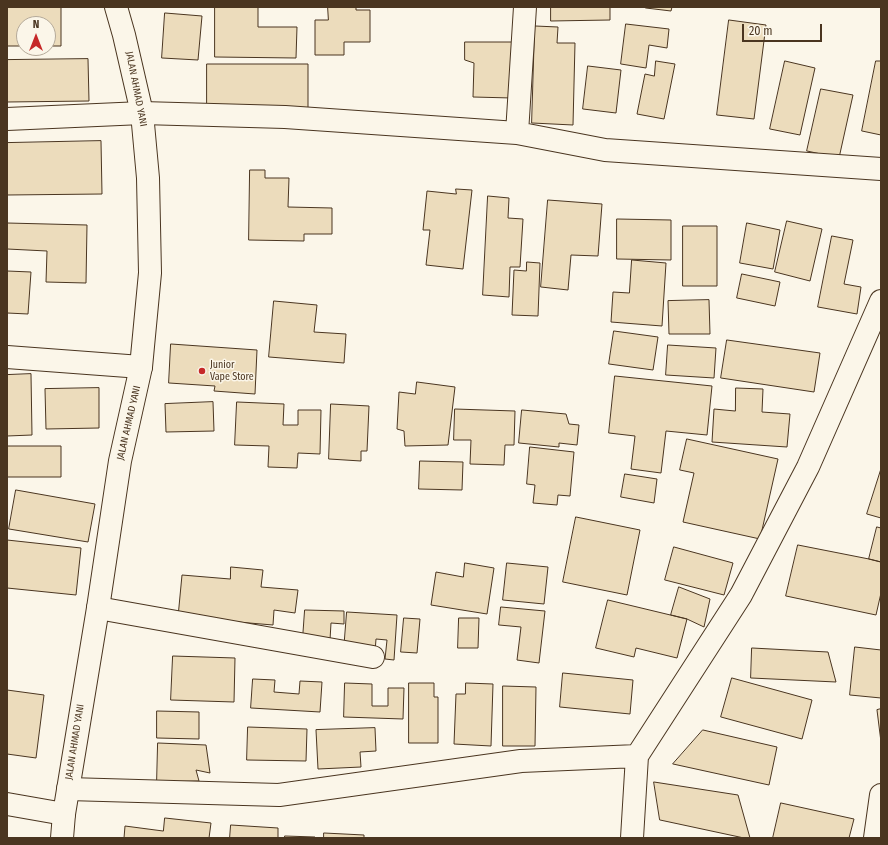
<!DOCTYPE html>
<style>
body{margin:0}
#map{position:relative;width:888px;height:845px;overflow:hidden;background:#fbf6e9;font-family:"Fira Sans Condensed",sans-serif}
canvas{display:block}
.frame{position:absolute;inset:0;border:8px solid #4a3520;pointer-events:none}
.north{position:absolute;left:16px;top:16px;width:40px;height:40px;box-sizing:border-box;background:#fbf6e9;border:1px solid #b4a999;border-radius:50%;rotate:0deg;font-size:11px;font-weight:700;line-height:16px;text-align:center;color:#4a3520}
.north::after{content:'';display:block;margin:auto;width:14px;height:18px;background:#c62828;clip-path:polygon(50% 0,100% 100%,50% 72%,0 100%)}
.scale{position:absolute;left:742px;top:24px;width:80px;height:18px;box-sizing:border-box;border:2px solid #4a3520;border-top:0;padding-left:5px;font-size:12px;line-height:14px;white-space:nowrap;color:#4a3520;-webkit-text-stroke:3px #fbf6e9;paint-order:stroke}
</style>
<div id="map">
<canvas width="888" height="845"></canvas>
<div class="frame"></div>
<div class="north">N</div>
<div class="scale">20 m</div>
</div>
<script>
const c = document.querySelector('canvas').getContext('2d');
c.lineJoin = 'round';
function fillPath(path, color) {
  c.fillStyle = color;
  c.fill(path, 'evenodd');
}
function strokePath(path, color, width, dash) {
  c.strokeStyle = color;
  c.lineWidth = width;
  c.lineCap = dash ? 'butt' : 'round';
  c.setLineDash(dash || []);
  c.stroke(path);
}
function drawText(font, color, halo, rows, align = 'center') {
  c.font = font + ' "Fira Sans Condensed",sans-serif';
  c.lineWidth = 3;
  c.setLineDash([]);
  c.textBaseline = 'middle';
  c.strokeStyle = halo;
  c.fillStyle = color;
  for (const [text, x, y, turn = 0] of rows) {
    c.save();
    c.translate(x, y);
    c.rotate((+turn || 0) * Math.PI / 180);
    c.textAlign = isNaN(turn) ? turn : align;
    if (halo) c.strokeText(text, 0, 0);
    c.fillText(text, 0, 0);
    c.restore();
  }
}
const building = new Path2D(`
 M7,7H61V46H48V24H24V46H7Z
 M215,7H258V27H297L296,58L215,57Z
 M328,7H356V10H370V42H344V55H315V20H328Z
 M551,7H610V20L551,21Z
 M647,7H672L671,11L646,8Z
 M165,13L202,16L198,60L162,58Z
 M729,20L766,25L754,119L717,115Z
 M626,24L669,29L667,48L649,45L646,68L621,64Z
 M535,26L558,27L557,43H575L573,125L532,123Z
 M465,42H513L512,98L473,97L474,63L465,60Z
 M88,59L89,101L7,102V60Z
 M656,61L675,64L664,119L637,114L645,74L654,76Z
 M785,61L815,68L800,135L770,129Z
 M876,61H881V135L862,131Z
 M207,64H308V108H207Z
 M588,66L621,70L616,113L583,109Z
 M821,89L853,95L839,158L807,151Z
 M101,141L102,194L7,195V143Z
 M250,170H265V178H289L288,207L332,208V234H304V241L249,240Z
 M456,189L472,190L463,269L426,265L430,230H423L427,191L456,194Z
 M488,196L509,198L508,218L523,219L520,267H510L509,297L483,295Z
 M548,200L602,204L598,256L571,255L568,290L541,287Z
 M617,219L671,220V260L617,259Z
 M787,221L822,229L810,281L775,272Z
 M7,223L87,225L86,283L46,282L47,251L7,249Z
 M747,223L780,230L773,269L740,263Z
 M683,226H717V286H683Z
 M832,236L853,240L844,284L861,287L857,314L818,307Z
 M632,260L666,263L662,326L611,322L613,292L629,293Z
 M527,262L540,263L538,316L512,315L514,270L526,271Z
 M7,271L31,272L28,314L7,313Z
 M742,274L780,282L775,306L737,298Z
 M709,300L710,334H669L668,301Z
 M274,301L317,305L314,332L346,334L344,363L269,357Z
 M614,331L658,337L653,370L609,364Z
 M727,340L820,353L814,392L721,378Z
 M171,344L257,350L255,394L214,391L215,386L169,383Z
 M668,345L716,348L714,378L666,375Z
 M31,374L32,435L7,436V375Z
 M615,376L712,386L707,435L666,431L661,473L631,469L635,436L609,433Z
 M417,382L455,387L448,445L405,446L404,431L397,429L399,392L415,394Z
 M99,388V428L46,429L45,389Z
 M736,388L763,389L762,412L790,414L787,447L712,442L714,409L735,411Z
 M213,402L214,431L166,432L165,404Z
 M237,402L284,404L283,425H298V410H321L320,454L298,453L297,468L268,467L269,446L235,445Z
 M331,404L369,406L367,451H361V461L329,459Z
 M455,409L515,411L514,445H505L504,465L470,464L471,440H454Z
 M522,410L566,414L569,424L579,425L577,445L559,443V447L519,443Z
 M687,439L778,459L760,539L683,522L694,473L680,470Z
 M7,446H61V477H7Z
 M530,447L574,452L570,496L558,495L557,505L533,503L535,485L527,484Z
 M420,461L463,462L462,490L419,489Z
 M881,469V518L867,514Z
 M625,474L657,479L654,503L621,497Z
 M16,490L95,504L88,542L9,529Z
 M576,517L640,530L627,595L563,582Z
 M877,527L881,528V562L869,559Z
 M7,540L81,548L76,595L7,588Z
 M798,545L869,559L881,562V593L876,615L786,596Z
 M674,547L733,563L724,595L665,580Z
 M465,563L494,568L487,614L431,605L436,572L463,577Z
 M507,563L548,567L544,604L503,600Z
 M231,567L263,570L261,587L298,590L295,613L274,610L273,625L178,617L182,575L230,579Z
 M679,587L710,599L704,627L687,619L671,615Z
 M608,600L687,619L677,658L636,648L634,657L596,648Z
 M501,607L545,611L539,663L517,660L521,627L499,625Z
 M305,610L344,611V624L331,623L330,640L303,638Z
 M347,612L397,615L394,660L385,659L387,640L376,639L375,652L344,650Z
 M404,618L420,619L417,653L401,652Z
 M459,618H479L478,648H458Z
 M855,647L881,650V698L850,695Z
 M752,648L828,652L836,682L751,678Z
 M173,656L235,658L234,702L171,700Z
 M563,673L633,680L630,714L560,707Z
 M732,678L812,700L802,739L721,717Z
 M253,679L275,680L274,692L299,694L300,681L322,682L320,712L251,708Z
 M345,683L372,684V706H388V688H404L403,719L344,717Z
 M409,683H434V697H438V743H409Z
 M466,683L493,684L491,746L454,744L456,694H465Z
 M503,686L536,687L535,746H503Z
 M7,690L44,695L36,758L7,754Z
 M881,709V742L877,710Z
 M157,711L199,712V739L157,738Z
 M248,727L307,729L306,761L247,760Z
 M375,728L376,751L360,752L361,767L318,769L316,730Z
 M703,730L777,747L769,785L673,764Z
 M158,743L206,745L210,773L196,770L199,781L157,782Z
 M654,782L738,795L750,838H744L660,820Z
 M781,803L854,819L849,838H773Z
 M165,818L211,823L209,838H124L125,826L163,831Z
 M231,825L278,828V838H230Z
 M324,833L364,835V838H324Z
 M285,836L315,837V838H285Z`);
const minor = new Path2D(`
 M7,119L142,113L285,117L517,133L605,150L881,169
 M517,133L525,7
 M7,357L141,367
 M98,608L373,657
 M68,789L279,795L521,761L637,756
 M7,804L64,814
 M632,838L637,756L741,595L808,467L881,301
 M875,838L881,795`);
const major = new Path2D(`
 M62,838L64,814L98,608L120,461L141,367L150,273L148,178L142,113L124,35L116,7`);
const markers = [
 [202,371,4,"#c62828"]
];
const streetNames = [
 ["JALAN AHMAD YANI",136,89,79],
 ["JALAN AHMAD YANI",129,423,-77],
 ["JALAN AHMAD YANI",75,742,-81]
];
const poiNames = [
 ["Junior",210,365],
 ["Vape Store",210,377]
];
fillPath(building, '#ecdcbc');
strokePath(building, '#4a3520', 1);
strokePath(minor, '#4a3520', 24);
strokePath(major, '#4a3520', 24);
strokePath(minor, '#fbf6e9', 22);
strokePath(major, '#fbf6e9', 22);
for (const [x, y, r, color] of markers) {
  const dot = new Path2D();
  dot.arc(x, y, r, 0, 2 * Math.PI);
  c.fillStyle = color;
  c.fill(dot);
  strokePath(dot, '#fbf6e9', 1.5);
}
drawText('10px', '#4a3520', '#fbf6e9', streetNames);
drawText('10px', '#4a3520', '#fbf6e9', poiNames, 'left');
</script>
